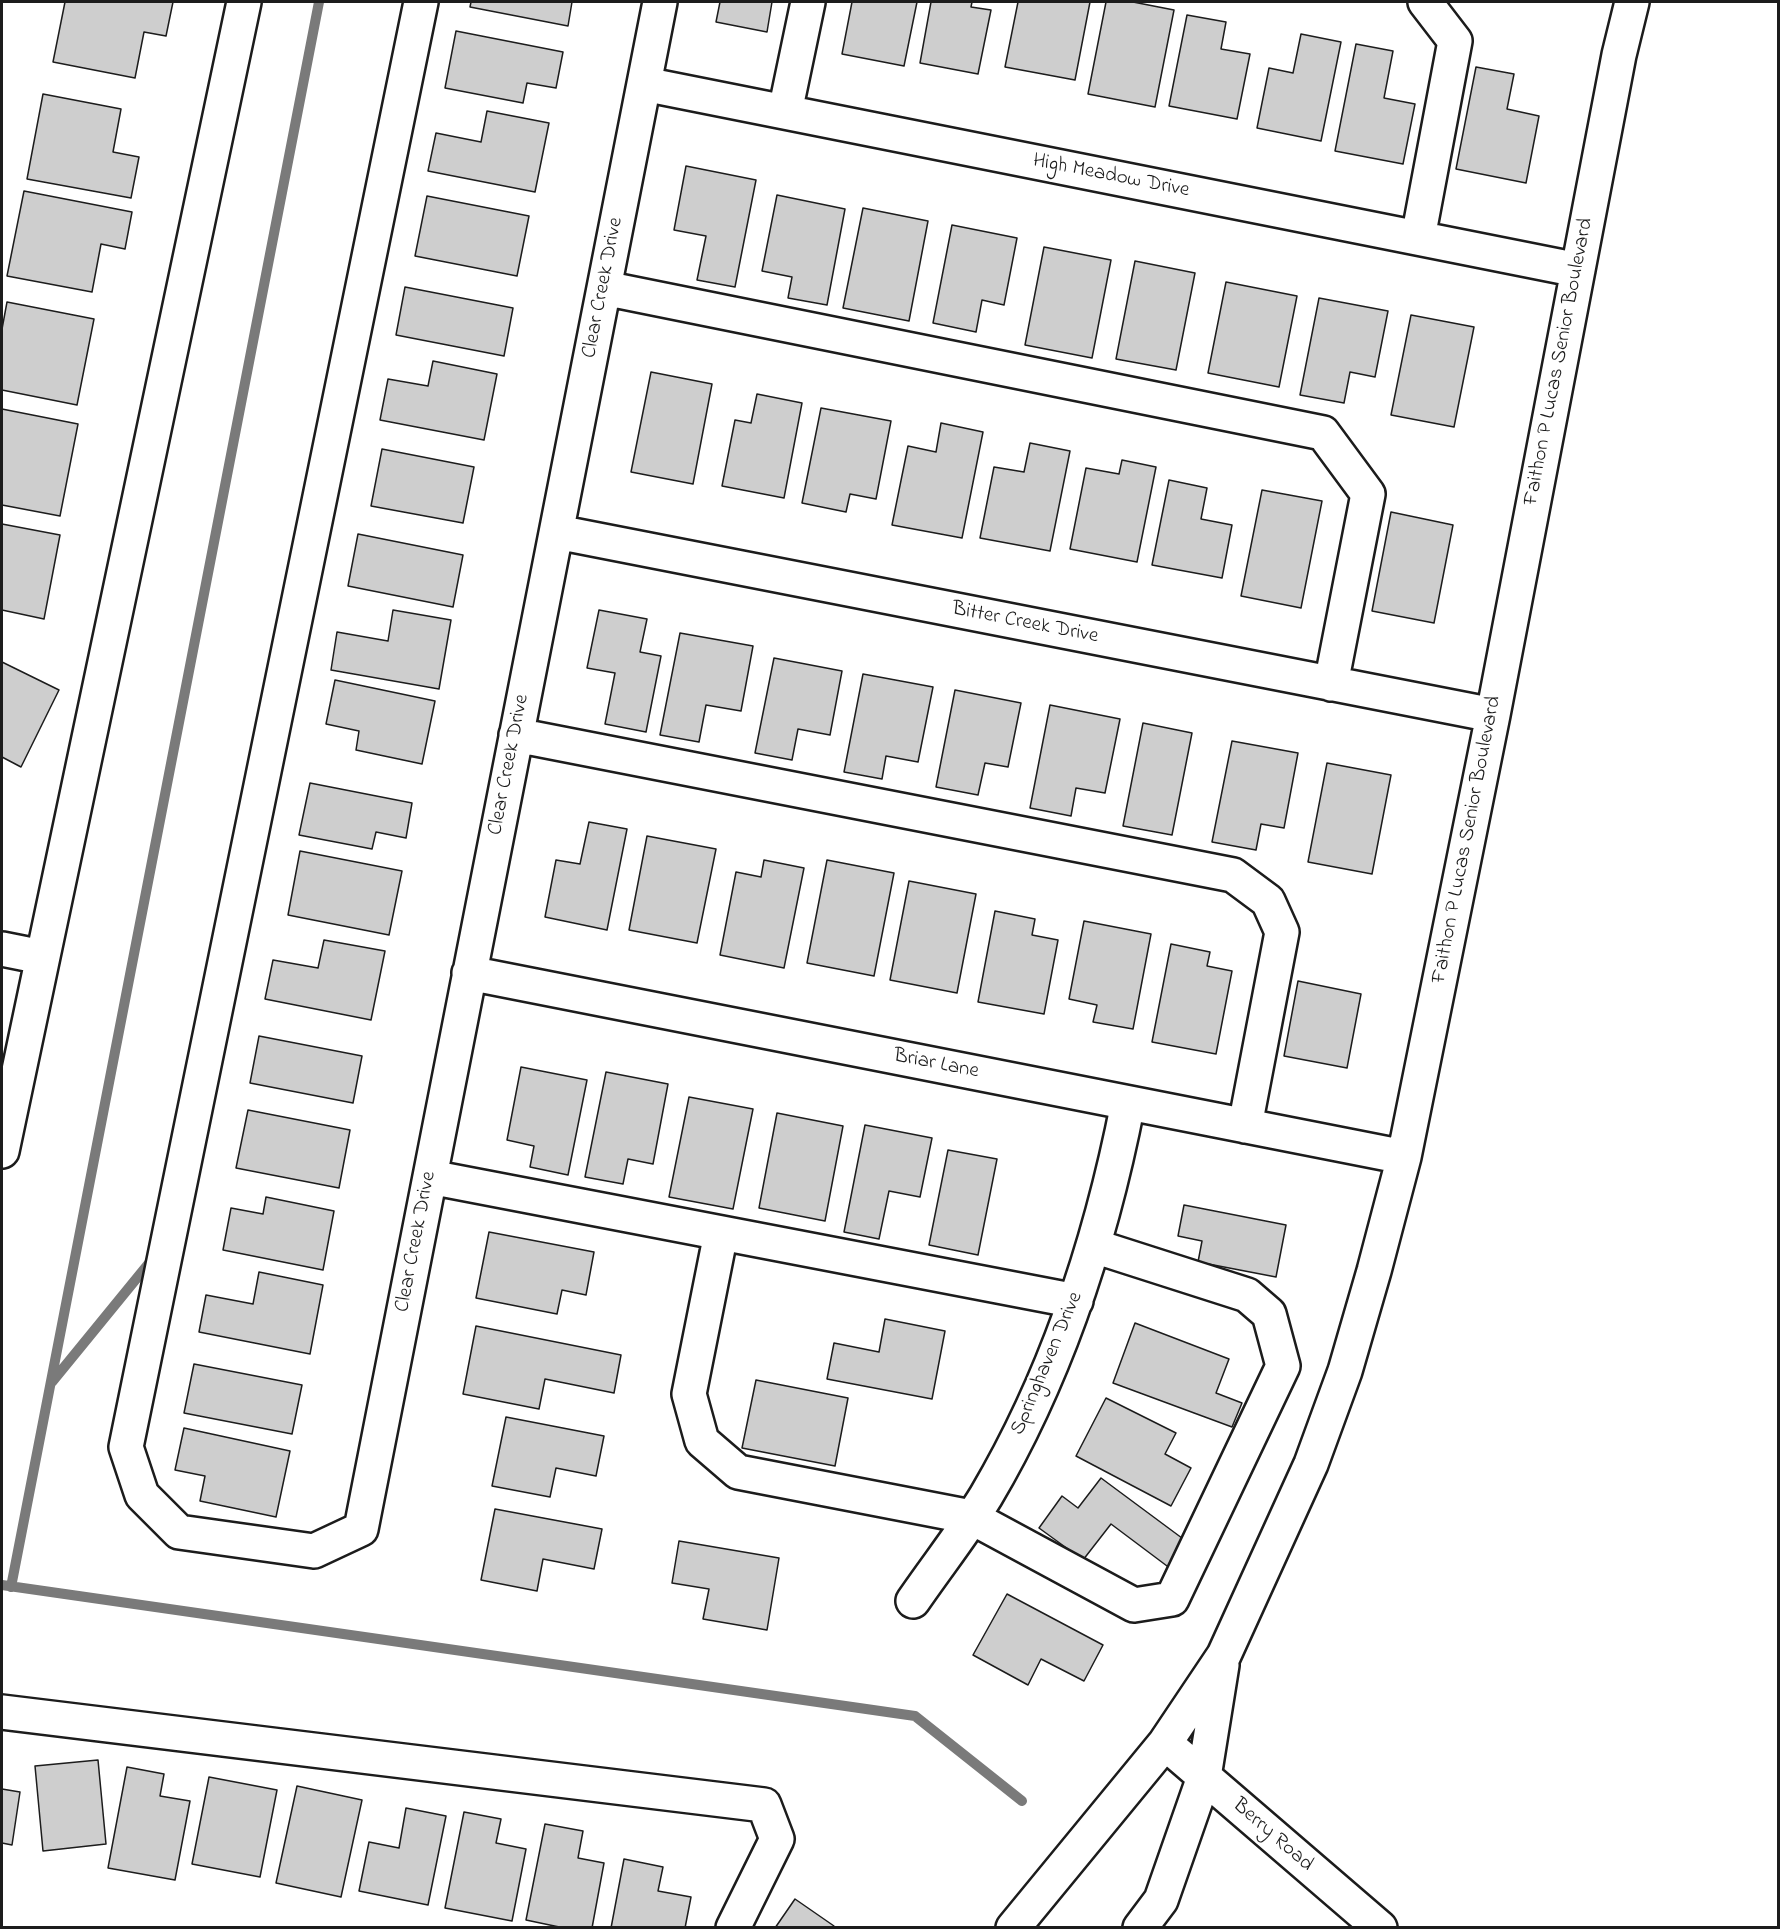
<!DOCTYPE html>
<style>
body{margin:0}
#map{position:relative;width:1780px;height:1929px;overflow:hidden;background:#fff;font-family:"Indie Flower",sans-serif}
canvas{display:block}
.frame{position:absolute;inset:0;border:3px solid #1c1c1c;pointer-events:none}
</style>
<div id="map">
<canvas width="1780" height="1929"></canvas>
<div class="frame"></div>
</div>
<script>
const c = document.querySelector('canvas').getContext('2d');
c.lineJoin = 'round';
function strokePath(path, color, width, dash) {
  c.strokeStyle = color;
  c.lineWidth = width;
  c.lineCap = dash ? 'butt' : 'round';
  c.setLineDash(dash || []);
  c.stroke(path);
}
function fillPath(path, color) {
  c.fillStyle = color;
  c.fill(path, 'evenodd');
}
function drawText(font, color, halo, rows, align = 'center') {
  c.font = font + ' "Indie Flower",sans-serif';
  c.lineWidth = 4.5;
  c.setLineDash([]);
  c.textBaseline = 'middle';
  c.strokeStyle = halo;
  c.fillStyle = color;
  for (const [text, x, y, turn = 0] of rows) {
    c.save();
    c.translate(x, y);
    c.rotate((+turn || 0) * Math.PI / 180);
    c.textAlign = isNaN(turn) ? turn : align;
    if (halo) c.strokeText(text, 0, 0);
    c.fillText(text, 0, 0);
    c.restore();
  }
}
const stream = new Path2D(`
 M52,1382L150,1262
 M2,1585L915,1716L1022,1801
 M11,1587L319,2`);
const building = new Path2D(`
 M65,2H173L166,36L144,32L135,78L53,62Z
 M471,2H572L568,26L470,7Z
 M720,2H772L767,32L716,22Z
 M852,2H917L904,66L842,54Z
 M931,2H972L971,7L991,10L978,74L920,63Z
 M1018,2H1090L1075,80L1005,67Z
 M1106,2H1133L1174,10L1155,107L1088,94Z
 M1187,15L1226,22L1221,49L1250,54L1237,119L1169,106Z
 M456,31L563,52L556,88L527,83L523,103L445,88Z
 M1301,34L1341,42L1321,141L1257,128L1269,68L1293,73Z
 M1356,44L1393,51L1384,98L1415,104L1403,164L1335,151Z
 M1476,67L1514,74L1507,109L1539,116L1526,183L1456,169Z
 M43,94L121,109L113,152L139,157L131,198L27,179Z
 M487,111L549,123L535,192L428,171L436,133L481,142Z
 M686,166L756,180L735,287L697,280L706,236L674,230Z
 M24,191L132,212L125,249L101,244L92,292L7,276Z
 M777,195L845,209L827,305L788,298L792,277L762,271Z
 M427,196L529,216L517,276L415,256Z
 M863,208L928,221L909,321L843,308Z
 M952,225L1017,238L1004,305L982,300L976,332L933,323Z
 M1044,247L1111,260L1092,358L1025,345Z
 M1135,261L1195,273L1176,370L1116,359Z
 M1226,282L1297,296L1279,387L1208,373Z
 M405,287L513,308L504,356L396,335Z
 M1319,298L1388,311L1375,377L1350,372L1344,403L1300,395Z
 M7,302L94,319L77,405L2,390V329Z
 M1411,315L1474,327L1454,427L1391,415Z
 M433,361L497,374L484,440L380,420L388,379L428,386Z
 M651,372L712,384L693,484L631,472Z
 M757,394L802,403L784,498L722,486L735,420L751,423Z
 M821,408L891,421L876,499L850,494L846,512L802,503Z
 M2,409L78,424L60,516L2,505Z
 M941,423L983,432L962,538L892,525L908,446L936,452Z
 M1030,443L1070,451L1050,551L980,538L994,467L1024,472Z
 M382,449L474,467L463,523L371,506Z
 M1122,460L1156,467L1137,562L1070,549L1086,468L1119,474Z
 M1169,480L1207,488L1201,519L1232,525L1222,578L1152,565Z
 M1262,490L1322,501L1301,608L1241,596Z
 M1391,512L1453,525L1434,623L1372,611Z
 M2,524L60,535L44,619L2,610Z
 M358,534L463,555L453,607L348,586Z
 M393,610L451,620L439,689L331,670L337,632L388,641Z
 M599,610L647,619L640,652L661,656L646,732L605,724L615,673L587,668Z
 M680,633L753,646L741,711L706,705L699,742L660,735Z
 M774,658L842,671L830,735L798,729L792,760L755,753Z
 M2,662L59,690L21,767L2,757Z
 M863,674L933,687L918,762L886,756L882,779L844,772Z
 M335,680L435,701L422,764L356,750L359,731L326,724Z
 M955,690L1021,703L1008,767L985,763L978,795L936,787Z
 M1050,705L1120,719L1105,793L1076,788L1071,816L1030,808Z
 M1143,723L1192,733L1172,835L1123,826Z
 M1232,741L1298,753L1284,828L1261,824L1256,850L1212,842Z
 M1327,763L1391,775L1372,874L1308,862Z
 M310,783L412,803L406,838L376,832L372,849L299,835Z
 M589,822L627,829L607,930L545,917L556,860L580,864Z
 M647,836L716,849L697,943L629,930Z
 M300,851L402,871L389,935L288,915Z
 M764,860L804,868L784,968L720,955L736,872L761,877Z
 M827,860L894,873L874,976L807,963Z
 M909,881L976,894L957,993L890,980Z
 M995,911L1035,919L1032,935L1058,940L1044,1014L978,1002Z
 M1084,921L1151,934L1133,1029L1093,1022L1097,1005L1069,999Z
 M324,940L385,951L371,1020L265,999L273,960L318,968Z
 M1171,944L1210,952L1207,966L1232,971L1216,1054L1152,1042Z
 M1298,981L1361,994L1347,1068L1284,1056Z
 M259,1036L362,1056L353,1103L250,1083Z
 M521,1067L587,1080L568,1175L530,1167L534,1146L507,1140Z
 M606,1072L668,1084L653,1164L628,1159L623,1184L585,1177Z
 M689,1097L753,1109L733,1209L669,1197Z
 M248,1110L350,1130L339,1188L236,1168Z
 M777,1113L843,1126L825,1221L759,1208Z
 M865,1125L932,1138L920,1197L889,1191L879,1239L844,1232Z
 M948,1150L997,1159L978,1255L929,1245Z
 M266,1197L334,1211L323,1270L223,1250L231,1208L263,1214Z
 M1184,1205L1286,1225L1276,1277L1198,1262L1202,1241L1178,1236Z
 M489,1232L594,1252L586,1295L562,1290L557,1314L476,1298Z
 M259,1272L323,1285L310,1354L199,1332L206,1295L253,1304Z
 M885,1319L945,1331L932,1399L827,1379L834,1343L879,1352Z
 M1135,1323L1229,1359L1216,1393L1242,1403L1232,1427L1113,1383Z
 M476,1326L621,1355L614,1393L545,1379L539,1409L463,1394Z
 M194,1364L302,1385L292,1434L184,1413Z
 M756,1380L848,1398L835,1466L742,1448Z
 M1106,1398L1176,1433L1165,1454L1191,1468L1171,1506L1076,1456Z
 M506,1417L604,1436L596,1476L556,1468L550,1497L492,1486Z
 M184,1428L290,1451L276,1517L200,1501L205,1476L175,1470Z
 M1101,1478L1190,1544L1171,1569L1111,1524L1083,1560L1039,1528L1062,1496L1078,1508Z
 M495,1509L602,1529L594,1569L543,1559L537,1591L481,1580Z
 M679,1541L779,1558L767,1630L703,1619L709,1589L672,1583Z
 M1007,1594L1103,1645L1084,1681L1041,1659L1028,1685L973,1655Z
 M98,1760L106,1844L43,1851L35,1766Z
 M127,1767L164,1774L160,1796L190,1801L175,1880L108,1868Z
 M209,1777L277,1790L260,1877L192,1864Z
 M297,1786L362,1800L341,1897L276,1883Z
 M2,1789L20,1792L12,1845L2,1843Z
 M406,1808L446,1816L428,1905L359,1891L369,1842L399,1848Z
 M464,1812L501,1819L496,1843L526,1849L512,1921L445,1908Z
 M545,1824L583,1831L578,1858L604,1863L592,1928H564L526,1920Z
 M624,1859L663,1867L658,1891L691,1897L685,1928H611Z
 M795,1899L834,1926L833,1928H775Z`);
const minor = new Path2D(`
 M421,2L126,1447L142,1495L179,1532L314,1551L361,1529L660,2
 M644,84L1578,270
 M785,112L808,2
 M1418,238L1455,41L1425,2
 M604,288L1323,433L1368,494L1331,684
 M557,532L1493,715
 M516,735L1233,875L1268,901L1282,932L1245,1126
 M2,949L42,957
 M469,973L1404,1157
 M2,1151L244,2
 M430,1177L1076,1301
 M721,1233L689,1394L702,1441L738,1472L971,1517L1134,1605L1172,1599L1283,1366L1269,1314L1247,1295L1094,1246
 M913,1601C937,1566 964,1532 986,1496C1058,1374 1101,1241 1128,1103
 M2,1712L764,1805L777,1839L733,1928
 M1165,1743L1380,1928
 M1013,1928L1165,1743L1224,1655L1311,1464L1345,1371L1374,1271L1404,1157L1493,715L1619,55L1632,2
 M1140,1928L1161,1900L1204,1777L1222,1665`);
const streetNames = [
 ["High Meadow Drive",1111,177,11],
 ["Clear Creek Drive",604,288,-79],
 ["Faithon P Lucas Senior Boulevard",1560,362,-79],
 ["Bitter Creek Drive",1025,624,11],
 ["Clear Creek Drive",510,765,-79],
 ["Faithon P Lucas Senior Boulevard",1468,840,-79],
 ["Briar Lane",936,1065,11],
 ["Clear Creek Drive",417,1242,-79],
 ["Springhaven Drive",1048,1364,-67],
 ["Berry Road",1272,1836,41]
];
strokePath(stream, '#7a7a7a', 10);
fillPath(building, '#cecece');
strokePath(building, '#1c1c1c', 1.5);
strokePath(minor, '#1c1c1c', 38);
strokePath(minor, '#fff', 33);
drawText('21px', '#1c1c1c', '#fff', streetNames);
</script>
